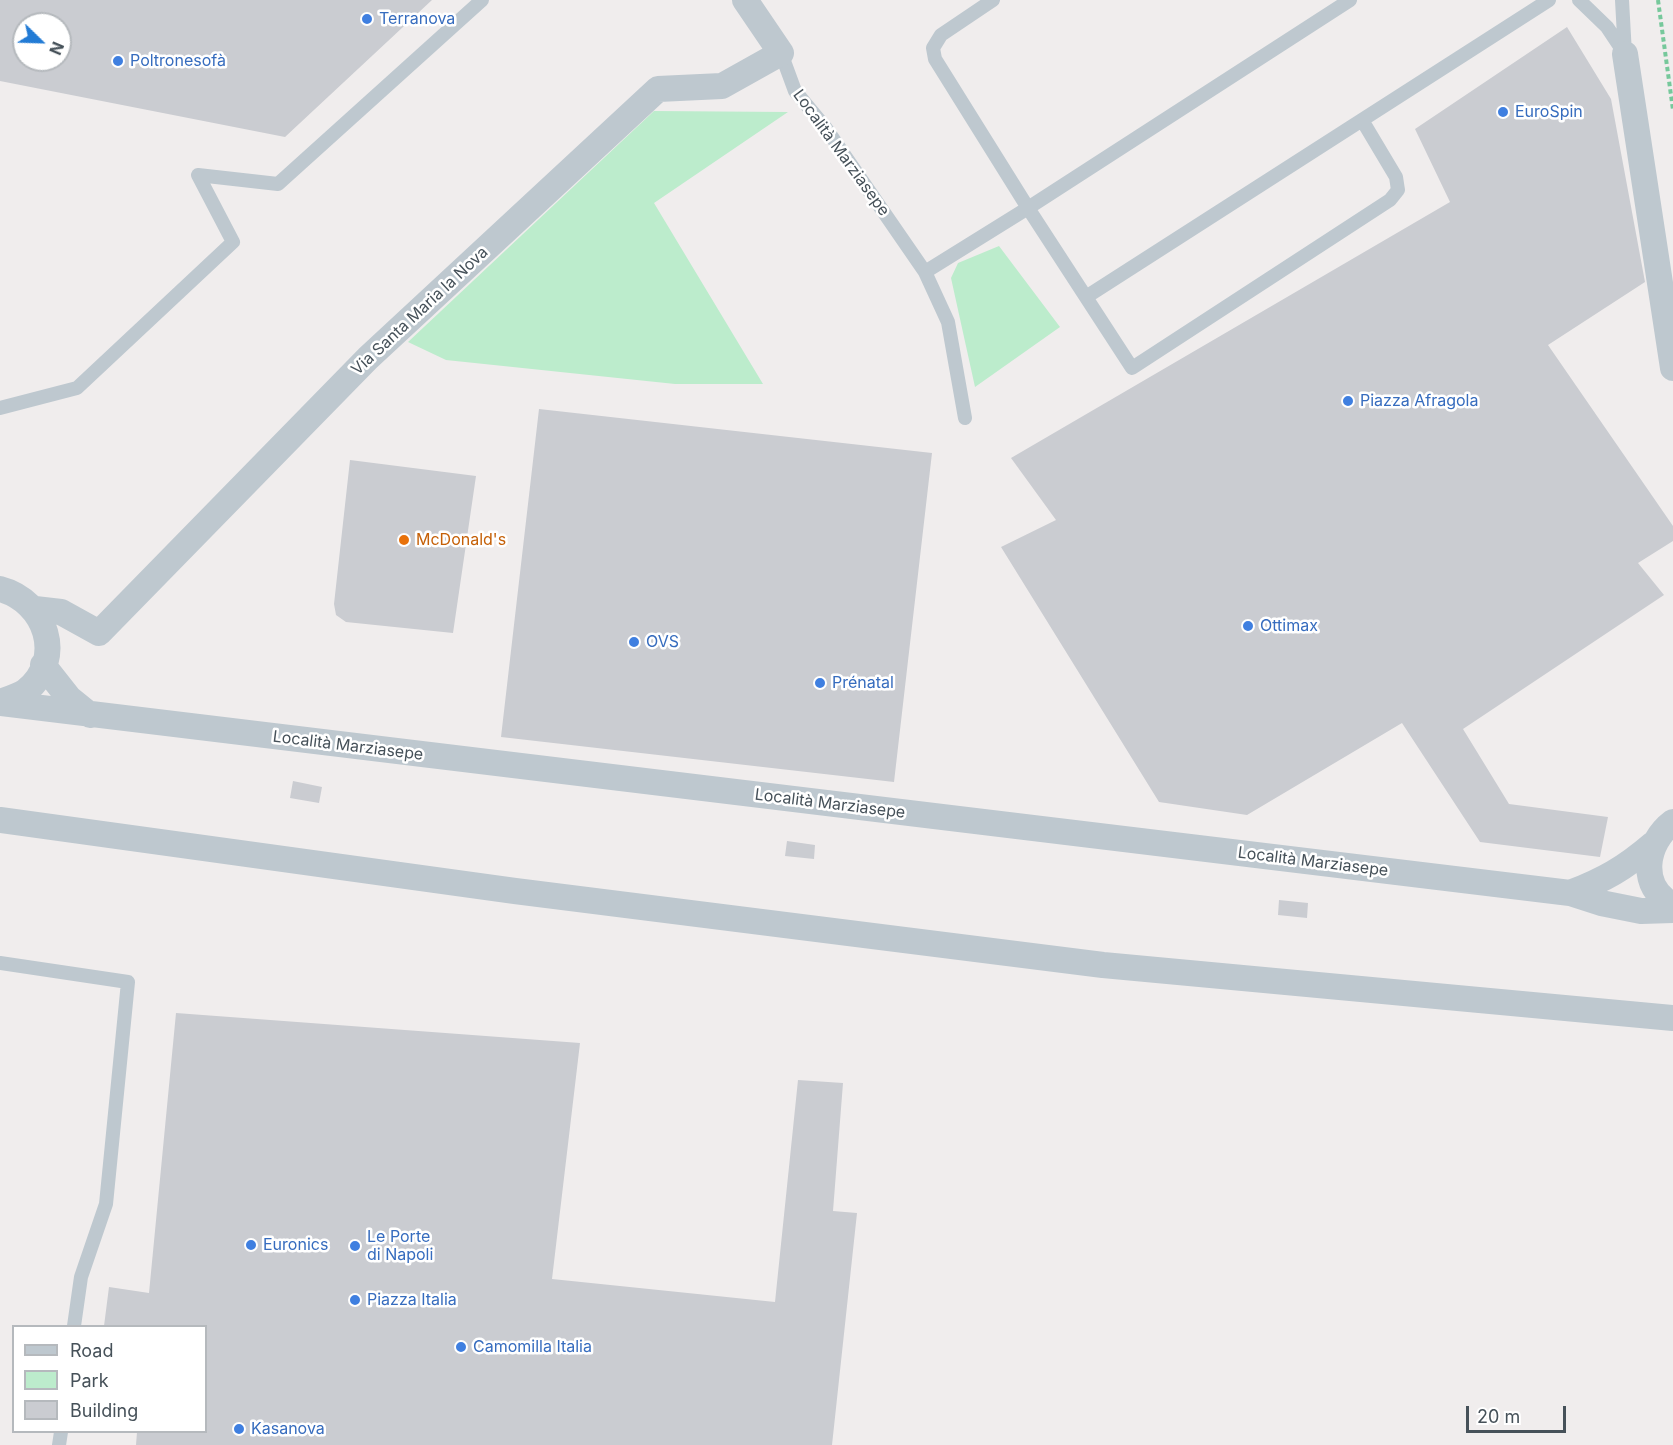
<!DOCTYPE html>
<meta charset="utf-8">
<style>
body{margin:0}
#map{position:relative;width:1673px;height:1445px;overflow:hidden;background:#f0eded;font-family:Inter,sans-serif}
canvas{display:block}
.legend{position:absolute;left:12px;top:1325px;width:195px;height:108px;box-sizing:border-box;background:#fff;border:2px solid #b5b9bd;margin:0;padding:8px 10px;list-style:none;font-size:18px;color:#465159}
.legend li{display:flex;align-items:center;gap:12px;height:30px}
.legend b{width:30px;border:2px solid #b5b9bd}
.north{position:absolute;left:12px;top:12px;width:60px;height:60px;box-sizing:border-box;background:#fff;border:2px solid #b5b9bd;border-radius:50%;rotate:113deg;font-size:16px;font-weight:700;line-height:24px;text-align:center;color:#465159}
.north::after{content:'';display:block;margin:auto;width:21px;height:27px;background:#227bd5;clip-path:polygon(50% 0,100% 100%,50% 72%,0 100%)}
.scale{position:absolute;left:1466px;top:1406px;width:100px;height:27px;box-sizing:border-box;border:3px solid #465159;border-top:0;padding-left:8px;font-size:18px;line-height:21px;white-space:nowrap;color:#465159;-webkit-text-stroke:4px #fff;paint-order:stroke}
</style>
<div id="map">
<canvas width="1673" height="1445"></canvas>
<ul class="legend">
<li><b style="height:8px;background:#bec8cf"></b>Road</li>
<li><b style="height:16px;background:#bceccc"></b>Park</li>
<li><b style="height:16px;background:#caccd1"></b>Building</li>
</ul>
<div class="north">N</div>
<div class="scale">20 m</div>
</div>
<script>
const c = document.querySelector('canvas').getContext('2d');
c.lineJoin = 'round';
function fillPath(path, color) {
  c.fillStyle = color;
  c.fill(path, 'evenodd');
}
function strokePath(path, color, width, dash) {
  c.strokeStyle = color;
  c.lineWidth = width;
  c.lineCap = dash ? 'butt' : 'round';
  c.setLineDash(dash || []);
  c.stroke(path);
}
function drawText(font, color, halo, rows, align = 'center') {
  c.font = font + ' Inter,sans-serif';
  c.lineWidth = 5;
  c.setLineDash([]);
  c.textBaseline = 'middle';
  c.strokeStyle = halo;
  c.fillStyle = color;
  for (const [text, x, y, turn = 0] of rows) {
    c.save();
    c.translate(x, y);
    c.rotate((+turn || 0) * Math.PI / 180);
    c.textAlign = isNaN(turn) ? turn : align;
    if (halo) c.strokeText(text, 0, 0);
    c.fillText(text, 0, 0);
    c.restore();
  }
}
const green = new Path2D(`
 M654,111L788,112L654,203L763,384H675L446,360L408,342Z
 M999,246L1060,327L975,387L951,278L958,263Z`);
const building = new Path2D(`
 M0,0H432L285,137L0,81ZM24,24H60V60H24Z
 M1567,27L1611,99L1645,282L1548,345L1673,526V541L1638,563L1664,595L1463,729L1509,804L1608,817L1600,857L1480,842L1402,723L1247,815L1159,802L1001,547L1056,520L1011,458L1450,202L1415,129Z
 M539,409L932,453L894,782L501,737Z
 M350,460L476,476L453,633L346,622L336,615L334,604Z
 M293,781L322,787L319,803L290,798Z
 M787,841L815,845L814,859L785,856Z
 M1279,900L1308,903L1307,918L1278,915Z
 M176,1013L580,1043L552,1279L775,1302L798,1080L843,1083L833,1211L857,1213L832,1445H136L137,1432H206V1326H104L109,1287L149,1293Z`);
const path = new Path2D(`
 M1658,0L1673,110`);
const service = new Path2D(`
 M993,0L941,35L933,48L935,59L1028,208L1132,368L1390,200L1398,190L1396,177L1362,120
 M1579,0L1607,27L1625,54
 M1622,0L1625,54
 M781,53L795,91L825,127L925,272L948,322L965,418
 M925,272L1028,208L1350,0
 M1086,297L1549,0
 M0,408L77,388L233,242L198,175L278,184L482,0
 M0,963L128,982L106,1204L81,1277L74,1326
 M59,1445L61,1432`);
const minor = new Path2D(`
 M1625,54L1673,368
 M0,589C46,601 66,659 26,691C18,696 9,699 0,702
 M35,609L61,612L99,633L368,358L658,89L722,86L781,53L745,0
 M43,665L69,698L90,715
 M0,703L1570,893L1601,903L1641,911L1673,910
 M0,820L515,891L1103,965L1673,1018
 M1673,822C1645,843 1638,887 1673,905
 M1570,893C1604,880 1625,868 1653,844`);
const markers = [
 [367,19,6,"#3f7fe0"],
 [118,61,6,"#3f7fe0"],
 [1503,112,6,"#3f7fe0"],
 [1348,401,6,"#3f7fe0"],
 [404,540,6,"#e8710a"],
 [1248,626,6,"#3f7fe0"],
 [634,642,6,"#3f7fe0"],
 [820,683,6,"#3f7fe0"],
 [251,1245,6,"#3f7fe0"],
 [355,1246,6,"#3f7fe0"],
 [355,1300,6,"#3f7fe0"],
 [461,1347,6,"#3f7fe0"],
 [239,1429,6,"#3f7fe0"]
];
const shopNames = [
 ["Terranova",379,19],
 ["Poltronesofà",130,61],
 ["EuroSpin",1515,112],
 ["Piazza Afragola",1360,401],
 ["Ottimax",1260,626],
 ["OVS",646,642],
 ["Prénatal",832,683],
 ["Le Porte",367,1237],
 ["di Napoli",367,1255],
 ["Euronics",263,1245],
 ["Piazza Italia",367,1300],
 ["Camomilla Italia",473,1347],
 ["Kasanova",251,1429]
];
const streetNames = [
 ["Località Marziasepe",841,153,54],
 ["Via Santa Maria la Nova",420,311,-43],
 ["Località Marziasepe",348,746,7],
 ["Località Marziasepe",830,804,7],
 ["Località Marziasepe",1313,862,7]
];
const foodNames = [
 ["McDonald's",416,540]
];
fillPath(green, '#bceccc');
fillPath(building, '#caccd1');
strokePath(path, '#76c89b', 4, [4.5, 3]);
strokePath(service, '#bec8cf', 14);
strokePath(minor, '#bec8cf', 26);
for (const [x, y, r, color] of markers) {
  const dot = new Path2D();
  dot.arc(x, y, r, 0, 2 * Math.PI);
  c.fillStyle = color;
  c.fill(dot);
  strokePath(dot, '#fff', 2);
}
drawText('16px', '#366cbe', '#fff', shopNames, 'left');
drawText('16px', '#465159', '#fff', streetNames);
drawText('16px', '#c56008', '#fff', foodNames, 'left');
</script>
